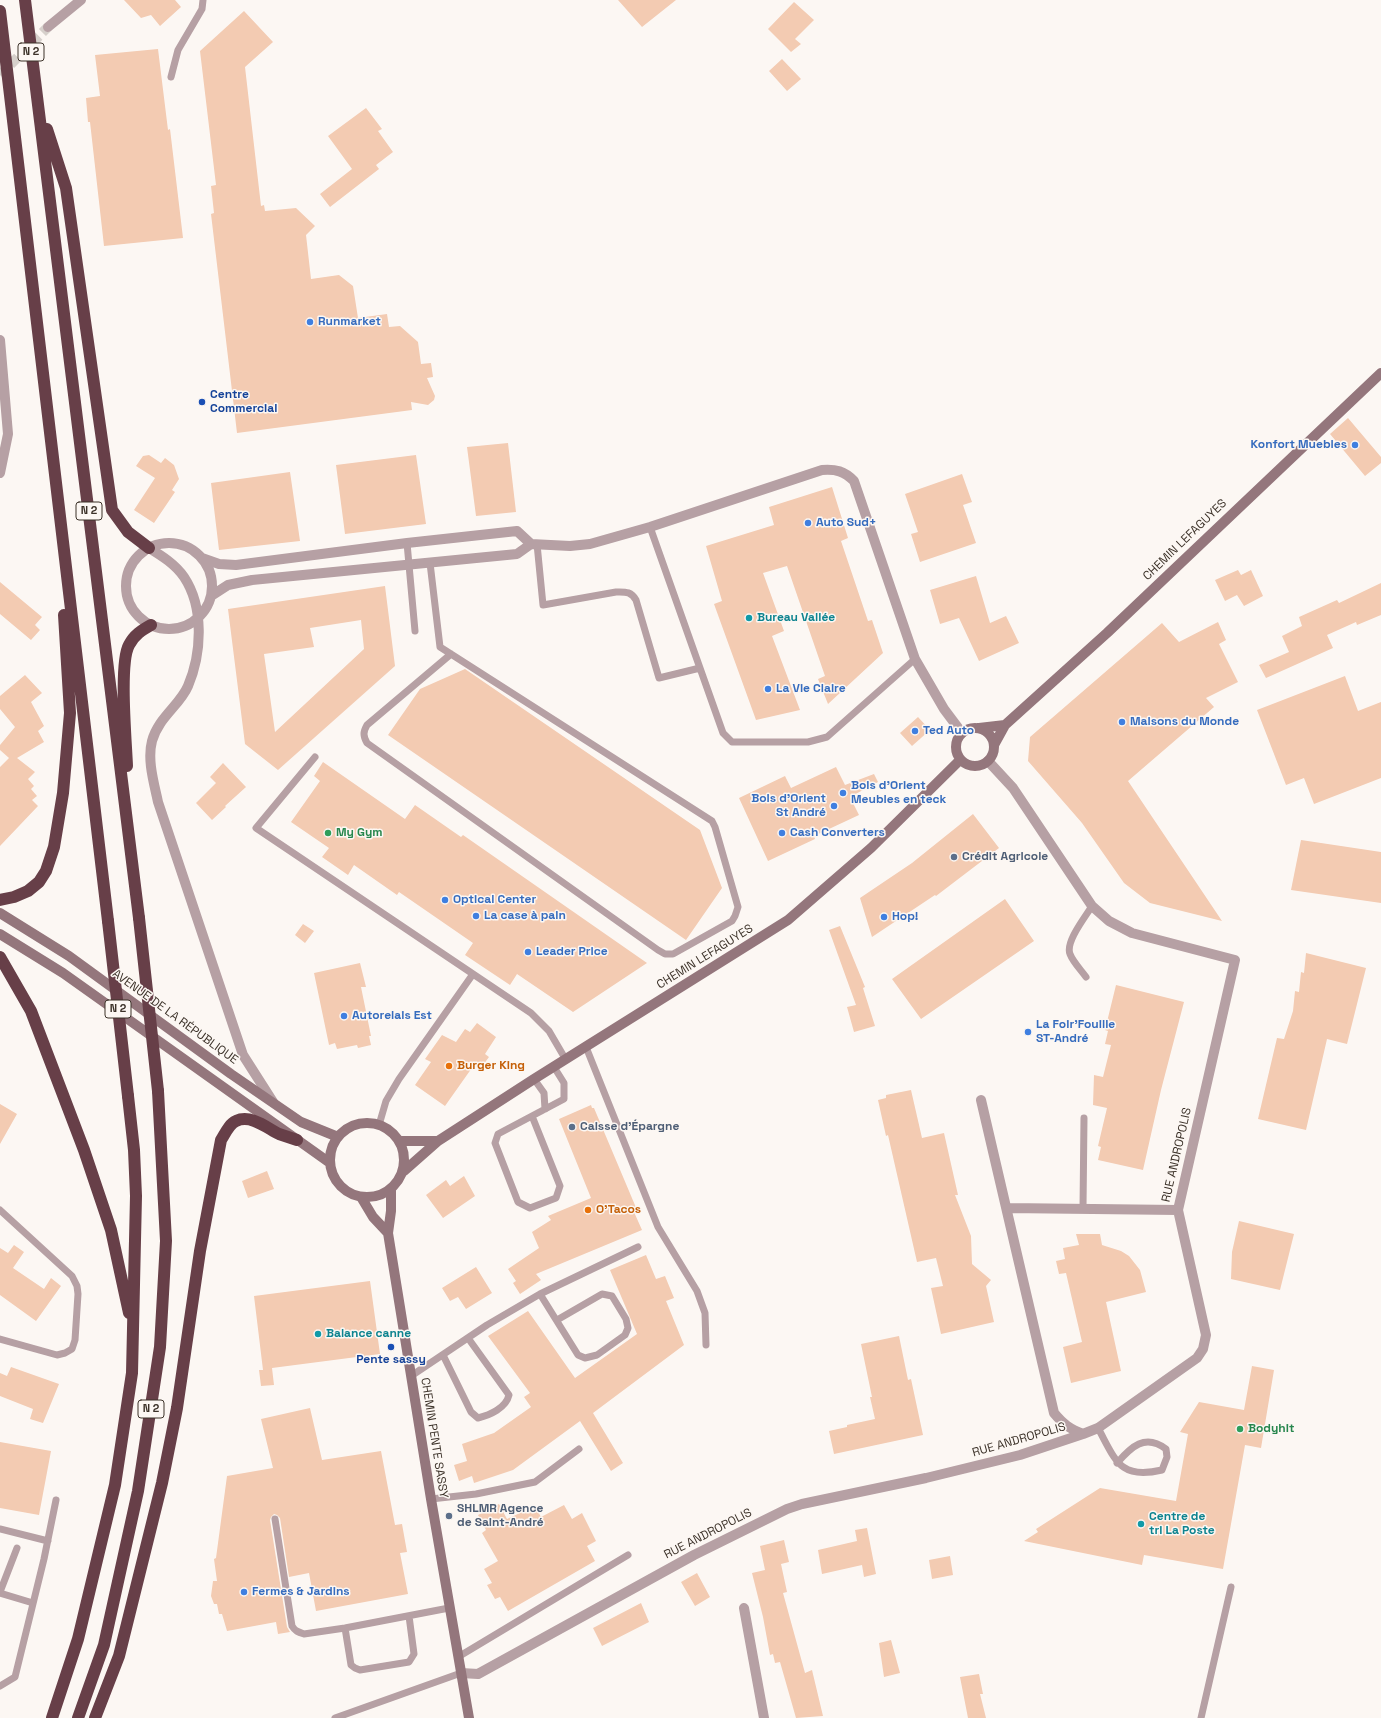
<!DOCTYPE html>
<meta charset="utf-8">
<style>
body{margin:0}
canvas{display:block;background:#fcf7f3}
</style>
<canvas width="1381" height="1718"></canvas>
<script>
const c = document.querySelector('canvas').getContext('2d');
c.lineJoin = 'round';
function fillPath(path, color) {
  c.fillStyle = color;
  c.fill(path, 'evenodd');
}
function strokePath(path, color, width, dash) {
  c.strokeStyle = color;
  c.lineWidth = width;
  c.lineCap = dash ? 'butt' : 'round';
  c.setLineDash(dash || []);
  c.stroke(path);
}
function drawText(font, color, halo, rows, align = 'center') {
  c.font = font + ' "Space Grotesk",sans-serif';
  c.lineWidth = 3;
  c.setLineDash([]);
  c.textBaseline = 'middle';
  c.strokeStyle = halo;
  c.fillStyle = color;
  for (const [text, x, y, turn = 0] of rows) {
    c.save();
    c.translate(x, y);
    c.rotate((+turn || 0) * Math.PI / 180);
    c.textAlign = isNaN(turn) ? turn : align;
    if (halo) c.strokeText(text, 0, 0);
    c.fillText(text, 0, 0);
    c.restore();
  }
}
const building = new Path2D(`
 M124,0H175L181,7L160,26L151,15L141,18Z
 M618,0H676L642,27Z
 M794,2L814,20L795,39L801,44L791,52L768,29Z
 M244,11L273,42L245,67L261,206L264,205L265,211L296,208L315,226L306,235L311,279L339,275L353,286L358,318L387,314L389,327L400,326L418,342L421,364L431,363L433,377L427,378L435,396L434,400L428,405L411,402L412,410L237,433L211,214L214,213L211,186L216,185L200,51Z
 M158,49L168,130L170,129L183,238L104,246L90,122H88L86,98L100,96L95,55Z
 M782,59L801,79L787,91L769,71Z
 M366,108L382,129L378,131L393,152L376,165L379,169L330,207L320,194L352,169L328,136Z
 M1348,418L1381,457V463L1365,476L1330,434Z
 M508,443L516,512L476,516L467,447Z
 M149,455L161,463L165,458L174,465L179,479L172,490L175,492L154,523L134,510L155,478L136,466L143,456Z
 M416,455L426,524L345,534L336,465Z
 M290,472L300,541L219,550L211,483Z
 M962,474L972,502L963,505L976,543L920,562L911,534L918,532L905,494Z
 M832,487L848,538L841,541L868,621L872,620L883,653L828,704L818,679L825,676L787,566L763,573L784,631L772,636L800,710L756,720L714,604L722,601L706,546L774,525L769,507Z
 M1238,570L1241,575L1251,570L1263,596L1244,606L1237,595L1225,601L1215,580Z
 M976,576L990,623L1006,616L1019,643L979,661L959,618L940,624L930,590Z
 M0,582L42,617L35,625L40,630L31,640L0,614Z
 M1381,583V615L1357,625L1356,622L1327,635L1333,648L1266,678L1259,665L1289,652L1282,636L1302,626L1299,617L1337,600L1339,603Z
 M385,586L395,666L278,770L245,744L228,609ZM361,620L364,649L275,732L264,654L314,647L310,628Z
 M1218,622L1226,640L1219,644L1238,682L1206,698L1214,707L1128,781L1222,921L1150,903L1124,883L1082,823L1028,761L1030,737L1162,623L1179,642Z
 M465,669L700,830L722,888L686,940L388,735L420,689Z
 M25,675L42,693L31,702L44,726L38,731L44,742L17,758L35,772L28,779L34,786L31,789L37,796L32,800L38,806L0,846V767L9,758L0,750V745L15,727L0,709V696Z
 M1345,676L1358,711L1381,702V778L1314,804L1304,778L1286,785L1257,710Z
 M918,717L930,730L912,746L900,733Z
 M323,762L405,819L415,805L461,837L463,835L647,963L573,1012L517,974L510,985L465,955L473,943L399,892L397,895L354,865L348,875L322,857L329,848L291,822L320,781L314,776Z
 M223,763L246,787L225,806L226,807L212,820L196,803L216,783L210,777Z
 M836,767L845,785L874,774L878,782L850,797L859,815L814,836L815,839L768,861L739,798L785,776L791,788Z
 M973,814L999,848L936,896L935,895L872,937L860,898L912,863Z
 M1301,840L1381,852V903L1291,890Z
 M1005,899L1034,941L921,1019L892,979Z
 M303,924L314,931L305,943L295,935Z
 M840,926L865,987L863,988L875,1026L854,1032L847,1007L856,1005L829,930Z
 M1306,953L1366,968L1347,1044L1327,1039L1306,1130L1258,1119L1277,1038L1284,1039L1293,1011L1295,991L1299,992L1301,972L1304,973Z
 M360,963L366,987H361L371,1036H369L371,1045L358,1048L357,1045L337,1049L335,1043L329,1045L314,973Z
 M1116,985L1184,1002L1161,1090L1143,1170L1098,1160L1101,1147L1098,1146L1107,1108L1093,1105L1094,1075L1103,1077L1111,1045L1105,1044L1108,1031L1105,1030Z
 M477,1023L496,1037L485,1054L489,1057L480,1069L474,1065L445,1106L415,1085L431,1062L425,1059L442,1035L456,1042L465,1029L470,1032Z
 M911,1090L922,1138L944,1133L958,1195H955L971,1236L972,1264L991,1280L986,1286L994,1322L941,1334L931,1288L943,1286L936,1258L917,1262L888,1135L886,1136L878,1100L886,1098V1095Z
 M0,1104L17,1114L0,1144Z
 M591,1105L592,1108H594L637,1210L634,1212L642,1230L536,1274L541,1280L520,1294L513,1283L516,1281L508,1269L539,1248L532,1232L551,1220L548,1216L591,1198L559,1119Z
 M267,1171L274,1189L248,1198L242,1181Z
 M464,1176L475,1196L443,1218L426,1195L446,1180L450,1186Z
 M1239,1221L1294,1234L1280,1290L1231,1279L1232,1252Z
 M1076,1234H1100L1102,1245L1121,1251L1129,1256L1140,1270L1146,1292L1106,1302L1121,1371L1071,1383L1063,1347L1082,1342L1066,1273L1059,1274L1056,1261L1065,1259L1063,1248L1079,1245Z
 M14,1245L24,1252L13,1268L44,1289L51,1278L61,1286L36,1321L0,1295V1248L8,1253Z
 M646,1255L656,1279L665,1276L674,1298L666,1301L684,1345L593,1413L623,1463L611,1471L580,1421L513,1470L474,1483L472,1476L459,1481L454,1465L467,1461L462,1444L494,1433L531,1407L524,1397L530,1393L488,1336L528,1311L575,1378L637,1334L610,1270Z
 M476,1267L492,1293L466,1309L458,1297L450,1301L442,1288Z
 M370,1281L380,1354L272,1368L274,1385L261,1386L259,1370H263L254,1296Z
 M899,1336L908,1380L911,1379L923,1435L834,1454L829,1431L847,1427V1425L875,1419L870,1397H872L861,1344Z
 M1252,1366L1274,1370L1261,1448L1245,1445L1223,1569L1144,1555L1142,1565L1024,1541L1038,1532L1036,1529L1100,1488L1176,1501L1188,1434L1180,1432L1199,1402L1244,1410Z
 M11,1367L59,1384L43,1423L30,1419L33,1409L0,1396V1373L7,1376Z
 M310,1408L322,1460L381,1451L395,1525L402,1524L407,1552L400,1553L408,1594L316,1611L309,1573L289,1577L280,1518L277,1515L274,1514L271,1517L270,1520L287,1627L290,1632L278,1634L276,1622L227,1631L222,1614H219L217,1604H214L211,1596L213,1581H217L214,1559L216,1558L227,1476L273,1468L261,1419Z
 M0,1442L51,1451L39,1515L0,1508Z
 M499,1504L507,1519L535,1506L541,1517L564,1505L572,1519L582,1513L596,1541L587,1546L595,1561L508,1611L500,1597L495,1599L487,1585L492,1583L484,1569L498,1561L482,1533L486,1530L478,1515Z
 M867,1528L876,1574L864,1577L862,1565L822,1574L818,1550L857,1541L855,1530Z
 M784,1540L789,1562L781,1564L787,1592L783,1593L805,1673L812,1670L823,1716L796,1718L780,1662L775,1663L773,1654L770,1655L763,1617L752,1573L765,1570L760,1546Z
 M950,1556L953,1575L932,1579L929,1560Z
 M697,1573L710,1597L695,1606L681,1582Z
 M641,1603L649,1622L602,1646L593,1628Z
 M891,1640L900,1673L884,1677L879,1643Z
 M979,1674L983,1694H980L986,1718H968L960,1677Z`);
const streetTunnel = new Path2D(`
 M0,75L48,27`);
const lane = new Path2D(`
 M171,77L178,50L202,9L203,0
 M650,527L723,733L732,742H808L827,737L915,659
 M407,543L415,631
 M537,544L543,605L616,592C625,592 631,591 636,600L659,678L700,668
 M430,563L440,647L712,821L715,827L738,907L735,916L732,921L673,954H665L658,950L367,743C363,736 363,732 367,725L451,654
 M315,757L256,828L531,1013L549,1031L566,1060
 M1086,977C1081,970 1073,962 1070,954C1065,942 1086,916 1092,906
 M586,1047L658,1227L697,1291L705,1313L706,1345
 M534,1079L544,1093L545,1109
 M532,1116L560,1186L556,1198L530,1208L518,1202L495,1143L498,1134L564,1099V1083L554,1067
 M379,1125L386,1101L399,1079L473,974
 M1083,1208L1084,1118
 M0,1210L72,1276L77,1286L78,1294L75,1340L72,1349L65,1353L57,1355L0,1339
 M540,1294L578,1355L585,1358L597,1355L625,1335L628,1328L626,1319L612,1296L602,1294L557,1320
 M443,1355L471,1412L478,1418C490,1415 506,1408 509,1395L468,1338
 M411,1376L487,1325L540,1294L638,1247
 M1098,1428C1116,1461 1120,1480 1162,1470L1167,1457L1166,1449C1145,1433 1131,1447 1117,1463
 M431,1499L476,1494L535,1482L579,1449
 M275,1519L292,1626C295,1631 298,1632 304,1634L345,1628L449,1608
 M0,1529L48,1541
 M0,1592L17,1548
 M0,1593L33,1603
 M345,1628L351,1665L355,1668L360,1670L409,1662L414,1654L409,1616
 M458,1657L628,1555
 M0,1686L15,1677L44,1559L56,1500
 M335,1718L461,1673
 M1201,1718L1231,1587`);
const street = new Path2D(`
 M48,27L81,0
 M0,340L8,434L0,473
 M126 586a43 43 0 1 1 86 0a43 43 0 1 1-86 0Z
 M149,548C162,556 175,564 184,577C204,607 202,653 188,686C180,705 158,718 152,741C147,760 154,783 158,802L243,1055L273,1102
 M202,558L219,564L236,565L407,543L517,531L531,544
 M211,596L228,585L252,580L517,554L531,544L570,546L590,544L650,527L822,470C836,469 844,471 854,481L915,659L944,709L962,733
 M981,1100L1054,1413C1063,1424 1070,1429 1083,1434
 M1007,1208L1178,1210
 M744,1608L764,1718
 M461,1673L478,1674L694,1555L787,1509L802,1504L926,1478L1020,1455L1083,1434L1098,1428L1197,1358L1203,1349L1206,1335L1178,1210L1235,960L1132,933L1109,921L1092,906L1013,788L988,761`);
const secondary = new Path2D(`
 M956 747a19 19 0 1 1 38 0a19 19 0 1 1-38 0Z
 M979,728L1005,725
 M994,745L1005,725L1107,633L1381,373
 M0,913L69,956L231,1074L301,1122L338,1137
 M0,934L63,973L330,1163
 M330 1160a37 37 0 1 1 74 0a37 37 0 1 1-74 0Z
 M400,1141H438
 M404,1171L438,1141L534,1079L788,920L871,848L960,760
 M391,1190V1211L388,1233L431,1499L469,1718
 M361,1197L373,1217L388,1233`);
const highway = new Path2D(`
 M25,0L139,918
 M0,11L108,921
 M47,129L66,188L112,510L128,532L149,548
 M127,766C126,741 119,663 129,645C134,635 142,630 151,625
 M0,900L14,897L28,891L39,882L46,871L54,847L63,793L70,713L64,615
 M0,957L31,1011L84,1150L111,1230L129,1313
 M52,1718L78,1639L115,1485L132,1373L136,1196L134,1150L128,1096
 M78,1718L104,1645L138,1491L160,1347L166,1241L158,1091
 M95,1718L119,1656L162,1483L177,1408L200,1251L221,1140C225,1134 229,1124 236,1121C251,1114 267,1128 279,1134C285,1136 291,1138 297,1140`);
const highwayBridge = new Path2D(`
 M139,918L158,1091
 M108,921L128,1096`);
const markers = [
 [310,322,4,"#3f7fe0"],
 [202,402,4,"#1a4fb4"],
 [1355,445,4,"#3f7fe0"],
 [808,523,4,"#3f7fe0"],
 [749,618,4,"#0f9aa8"],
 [768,689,4,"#3f7fe0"],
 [1122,722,4,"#3f7fe0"],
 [915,731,4,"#3f7fe0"],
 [843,793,4,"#3f7fe0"],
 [834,806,4,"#3f7fe0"],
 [328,833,4,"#2e9e5b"],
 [782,833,4,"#3f7fe0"],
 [954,857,4,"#5c6f8a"],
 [445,900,4,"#3f7fe0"],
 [476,916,4,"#3f7fe0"],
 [884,917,4,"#3f7fe0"],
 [528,952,4,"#3f7fe0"],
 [344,1016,4,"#3f7fe0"],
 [1028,1032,4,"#3f7fe0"],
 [449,1066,4,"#e8710a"],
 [572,1127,4,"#5c6f8a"],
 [588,1210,4,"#e8710a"],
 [318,1334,4,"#0f9aa8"],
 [391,1347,4,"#1a4fb4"],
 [1240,1429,4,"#2e9e5b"],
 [449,1516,4,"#5c6f8a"],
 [1141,1524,4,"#0f9aa8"],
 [244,1592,4,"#3f7fe0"]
];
const shields = [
 [31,52,26],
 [89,511,26],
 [118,1009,26],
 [151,1409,26]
];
const shieldNames = [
 ["N 2",31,52],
 ["N 2",89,511],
 ["N 2",118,1009],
 ["N 2",151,1409]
];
const shopNames = [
 ["Runmarket",318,322],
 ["Konfort Muebles",1347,445,"right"],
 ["Auto Sud+",816,523],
 ["La Vie Claire",776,689],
 ["Maisons du Monde",1130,722],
 ["Ted Auto",923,731],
 ["Bois d'Orient",851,786],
 ["Meubles en teck",851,800],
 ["Bois d'Orient",826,799,"right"],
 ["St André",826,813,"right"],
 ["Cash Converters",790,833],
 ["Optical Center",453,900],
 ["La case à pain",484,916],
 ["Hop!",892,917],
 ["Leader Price",536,952],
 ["Autorelais Est",352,1016],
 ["La Foir'Fouille",1036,1025],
 ["ST-André",1036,1039],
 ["Fermes & Jardins",252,1592]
];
const transitNames = [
 ["Centre",210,395],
 ["Commercial",210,409],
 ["Pente sassy",391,1360,"center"]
];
const streetNames = [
 ["CHEMIN LEFAGUYES",1185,540,-44],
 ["CHEMIN LEFAGUYES",705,957,-32],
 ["AVENUE DE LA RÉPUBLIQUE",175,1017,36],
 ["RUE ANDROPOLIS",1177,1155,-77],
 ["CHEMIN PENTE SASSY",434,1438,81],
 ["RUE ANDROPOLIS",1019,1440,-16],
 ["RUE ANDROPOLIS",708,1534,-27]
];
const cultureNames = [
 ["Bureau Vallée",757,618],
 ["Balance canne",326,1334],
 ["Centre de",1149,1517],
 ["tri La Poste",1149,1531]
];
const leisureNames = [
 ["My Gym",336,833],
 ["Bodyhit",1248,1429]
];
const serviceNames = [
 ["Crédit Agricole",962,857],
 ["Caisse d'Épargne",580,1127],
 ["SHLMR Agence",457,1509],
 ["de Saint-André",457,1523]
];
const foodNames = [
 ["Burger King",457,1066],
 ["O'Tacos",596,1210]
];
fillPath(building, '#f3cbb2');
strokePath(streetTunnel, '#d6d0cb', 10, [10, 5]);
strokePath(lane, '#b6a0a4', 7);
strokePath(street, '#b6a0a4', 10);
strokePath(secondary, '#94767c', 10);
strokePath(highway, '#673f48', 12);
strokePath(highwayBridge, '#673f48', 12);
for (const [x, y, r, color] of markers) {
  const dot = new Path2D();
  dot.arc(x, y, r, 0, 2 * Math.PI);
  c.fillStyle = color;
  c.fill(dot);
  strokePath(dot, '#fcf7f3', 1.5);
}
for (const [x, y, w] of shields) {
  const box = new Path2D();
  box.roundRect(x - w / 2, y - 9, w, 18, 3);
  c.fillStyle = '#fcf7f3';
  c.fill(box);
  strokePath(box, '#3c3229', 1);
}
drawText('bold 11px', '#3c3229', null, shieldNames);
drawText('bold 12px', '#366cbe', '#fcf7f3', shopNames, 'left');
drawText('bold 12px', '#164399', '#fcf7f3', transitNames, 'left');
drawText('12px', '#3c3229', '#fcf7f3', streetNames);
drawText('bold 12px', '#0d838f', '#fcf7f3', cultureNames, 'left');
drawText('bold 12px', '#27864d', '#fcf7f3', leisureNames, 'left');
drawText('bold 12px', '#4e5e75', '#fcf7f3', serviceNames, 'left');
drawText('bold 12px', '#c56008', '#fcf7f3', foodNames, 'left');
</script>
